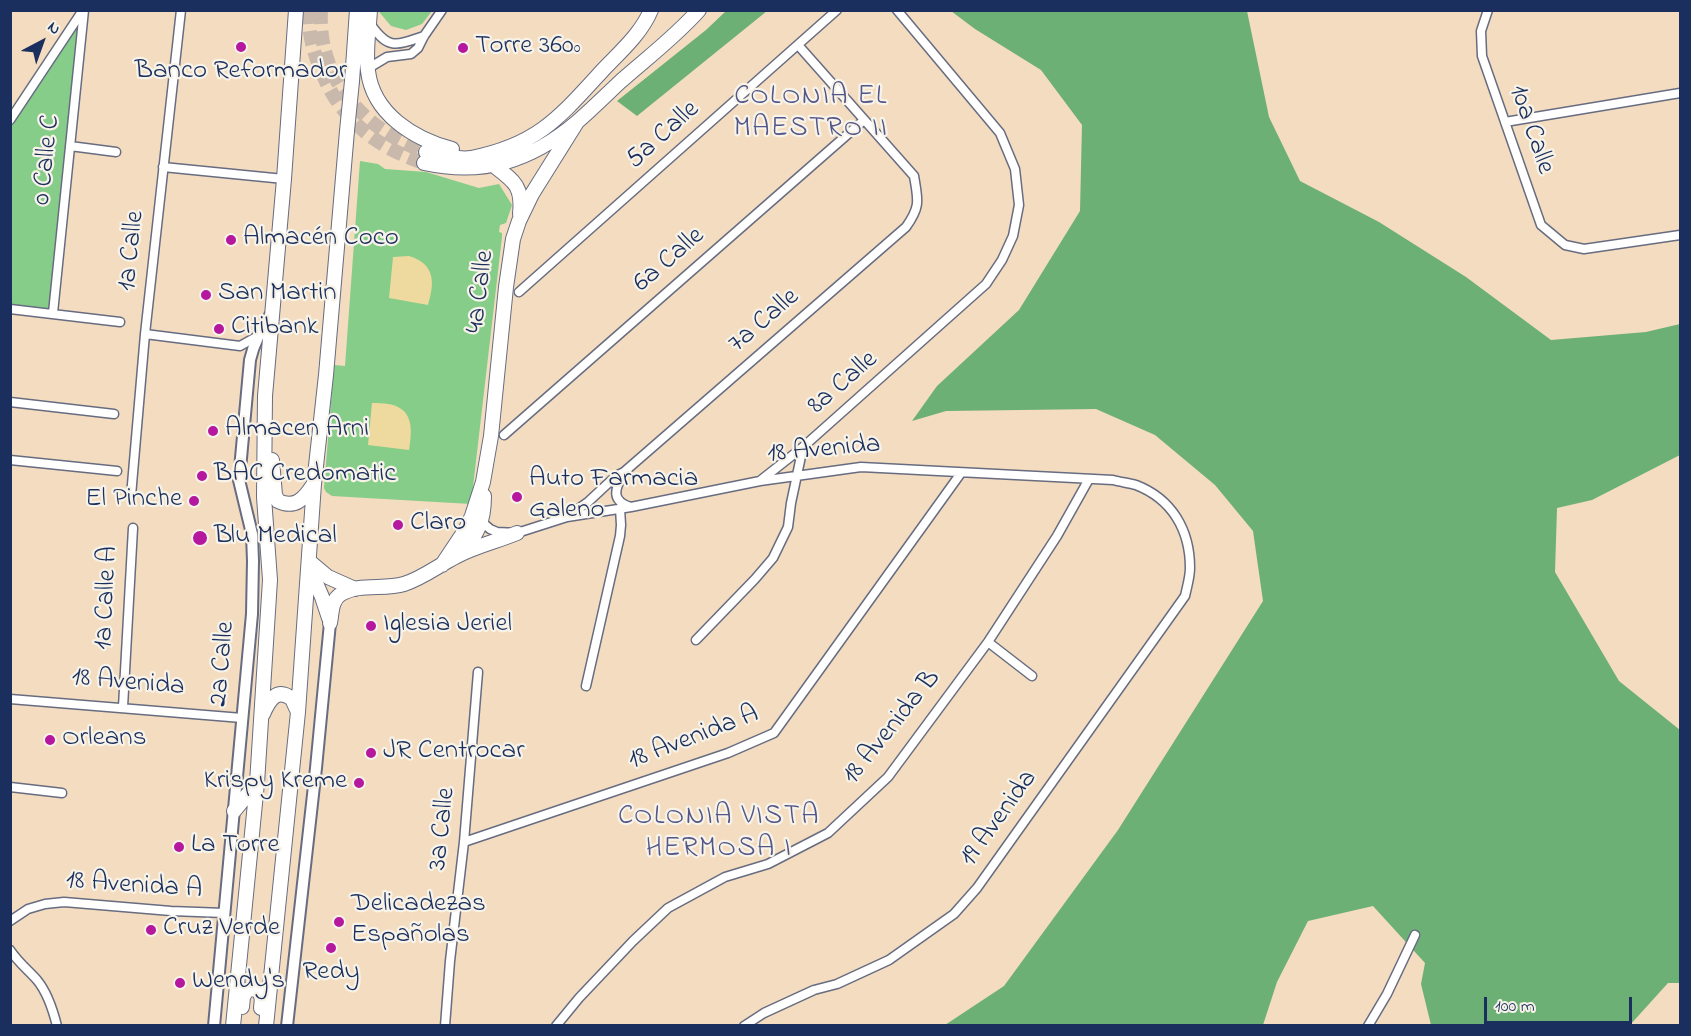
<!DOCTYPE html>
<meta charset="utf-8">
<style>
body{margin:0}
#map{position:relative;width:1691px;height:1036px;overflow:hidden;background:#f3dcbf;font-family:"Indie Flower",sans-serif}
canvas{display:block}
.frame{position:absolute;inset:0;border:12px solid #1b2f5e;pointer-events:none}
.north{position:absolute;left:12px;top:12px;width:60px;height:60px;-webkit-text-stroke:4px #f7f3e8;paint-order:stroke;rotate:41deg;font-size:16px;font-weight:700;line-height:24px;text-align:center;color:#1b2f5e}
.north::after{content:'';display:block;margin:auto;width:21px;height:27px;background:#1b2f5e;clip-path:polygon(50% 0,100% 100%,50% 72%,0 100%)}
.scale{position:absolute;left:1484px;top:997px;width:148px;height:27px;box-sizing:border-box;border:3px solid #1b2f5e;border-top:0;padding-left:8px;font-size:18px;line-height:21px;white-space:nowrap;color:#1b2f5e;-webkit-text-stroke:4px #f7f3e8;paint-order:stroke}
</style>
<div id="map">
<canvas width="1691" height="1036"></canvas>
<div class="frame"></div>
<div class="north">N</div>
<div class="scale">100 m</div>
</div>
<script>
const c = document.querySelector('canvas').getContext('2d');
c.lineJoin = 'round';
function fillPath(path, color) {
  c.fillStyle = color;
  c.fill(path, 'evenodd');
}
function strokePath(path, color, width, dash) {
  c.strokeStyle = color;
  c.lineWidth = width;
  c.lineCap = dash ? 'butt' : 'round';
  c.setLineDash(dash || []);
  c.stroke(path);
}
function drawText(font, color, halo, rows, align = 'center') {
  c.font = font + ' "Indie Flower",sans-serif';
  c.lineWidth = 4.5;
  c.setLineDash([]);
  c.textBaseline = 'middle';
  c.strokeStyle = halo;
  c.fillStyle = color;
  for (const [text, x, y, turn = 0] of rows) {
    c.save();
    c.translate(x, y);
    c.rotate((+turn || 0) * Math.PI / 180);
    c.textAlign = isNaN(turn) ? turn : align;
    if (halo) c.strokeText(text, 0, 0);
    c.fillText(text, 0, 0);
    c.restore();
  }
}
const green = new Path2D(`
 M379,11V10L432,11L422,24L406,30L391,26L380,13Z
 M79,23L52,311L11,307V124Z
 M360,161L378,164L385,169L426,172L479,188L499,184L512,205L506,223L500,225L499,232L502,233V237L471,504L332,496L326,492L324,488L334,365L345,366Z`);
const forest = new Path2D(`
 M726,11H767L637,116L617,101L706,30Z
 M951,11H1247L1269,117L1300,181L1379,222L1466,277L1551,340L1646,332L1680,324V455L1592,500L1557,508L1555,572L1619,681L1680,730V983H1668L1630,1025H1431L1421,984L1425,963L1373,906L1308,921L1277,982L1263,1025H945L1004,986L1118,830L1263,601L1253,531L1215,485L1155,435L1096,409L946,411L912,421L937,386L1019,310L1080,211L1082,125L1041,70L975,29Z`);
const sand = new Path2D(`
 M409,256C435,264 435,282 428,305L389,298L393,257Z
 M372,403C408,402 415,417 409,450L368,445Z`);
const primaryTunnel = new Path2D(`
 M309,10C308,29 312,48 319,65C338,117 373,146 424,163
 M321,10C317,79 364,130 426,152`);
const minor = new Path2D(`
 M1488,10L1481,31L1482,56L1541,225L1565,245L1584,249L1680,235
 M369,22C388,50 395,46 424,36
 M367,69L387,57L411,54L418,48L424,36L442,10
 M10,120L83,10
 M1505,122L1680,93
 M70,146L116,152
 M163,167L284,179
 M519,292L837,10
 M10,309L120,322
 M53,313L84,10
 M145,334L240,346L258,336
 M10,402L114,414
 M504,435L864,120
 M10,460L117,471
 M624,473C615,488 610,501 631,507
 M761,480L803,447
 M131,496L145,334L181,10
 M571,514L588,502L616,476L624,472L906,227C921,206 918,200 914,176L798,45
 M482,522L490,529L497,532L517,533L567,517L631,507L760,481L861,467L1113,480C1120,482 1129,483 1136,485C1172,499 1190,530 1190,568C1190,577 1187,587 1185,596L977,888L954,914L889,960L837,984L814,990L764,1013L744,1026
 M696,640L755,579L773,558L788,527L791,503L803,447L986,284L1002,260L1013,236L1019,205L1015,169L1000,133L897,10
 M988,642L1032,676
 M586,686L620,536L621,525L620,508
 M10,699L242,718
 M123,707L133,528
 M10,787L62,793
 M464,842L728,753L774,733L961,473
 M10,921L28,909L45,904L64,902L171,911L224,913
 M10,950C18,962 28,970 37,980C47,992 53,1010 57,1026
 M445,1026L450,961L464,842L478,672
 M556,1026L579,998L633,941L668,908L725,877L768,864L828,833L888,777L988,642L1057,536L1089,479
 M1368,1026L1387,994L1415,935`);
const tertiary = new Path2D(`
 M214,1026L252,614L253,561L252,534L239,480L250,360C254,342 262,329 271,314
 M287,1026L316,768L330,623`);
const primary = new Path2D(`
 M370,10C369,29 365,53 368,71C373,114 414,139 452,149
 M352,81L357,10
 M426,152C439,155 457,160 471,158C537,145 559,118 602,71C620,52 641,34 651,10
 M424,163C484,176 531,161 577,122C592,109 606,95 621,81C647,58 675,37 699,10
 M493,165C514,181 523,186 520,214
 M272,460L275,495L278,501C295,509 304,499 313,485
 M460,553C478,535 484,521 484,496
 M309,561L328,577L355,589
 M442,565L466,529L472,516L483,482L491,436L506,287L513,239L519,221L532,194L577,122
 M310,569L322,597L329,618
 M330,623C332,613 331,600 341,594C359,583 384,590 404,584C423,578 439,565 457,556C476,546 498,541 517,533
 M263,714C269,700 277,687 292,699L298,712
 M234,811L257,783
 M242,1007L243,997L247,990L255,989C263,993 262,1000 261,1008
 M233,1026L257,783L270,580L264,497L265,396L284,179L296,10
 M266,1026L298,712L314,484L326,375L347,131`);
const primaryBridge = new Path2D(`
 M347,131L352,81`);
const markers = [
 [241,47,6,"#b5179e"],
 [463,48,6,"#b5179e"],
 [231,240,6,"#b5179e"],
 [206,295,6,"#b5179e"],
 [219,329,6,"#b5179e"],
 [213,431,6,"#b5179e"],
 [202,476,6,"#b5179e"],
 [517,497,6,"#b5179e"],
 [194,501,6,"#b5179e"],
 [398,525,6,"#b5179e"],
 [200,538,8,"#b5179e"],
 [371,626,6,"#b5179e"],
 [50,740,6,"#b5179e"],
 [371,753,6,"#b5179e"],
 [359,783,6,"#b5179e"],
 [179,847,6,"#b5179e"],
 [339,922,6,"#b5179e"],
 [151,930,6,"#b5179e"],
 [331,948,6,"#b5179e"],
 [180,983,6,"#b5179e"]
];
const poiNames = [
 ["Torre 360º",475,48],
 ["Banco Reformador",241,73,"center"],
 ["Almacén Coco",243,240],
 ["San Martin",218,295],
 ["Citibank",231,329],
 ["Almacen Arni",225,431],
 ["BAC Credomatic",214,476],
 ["Auto Farmacia",529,481],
 ["Galeno",529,512],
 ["El Pinche",182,501,"right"],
 ["Claro",410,525],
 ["Blu Medical",214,538],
 ["Iglesia Jeriel",383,626],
 ["Orleans",62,740],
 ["JR Centrocar",383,753],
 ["Krispy Kreme",347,783,"right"],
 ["La Torre",191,847],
 ["Delicadezas",351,906],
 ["Españolas",351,937],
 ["Cruz Verde",163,930],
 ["Redy",331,974,"center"],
 ["Wendy's",192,983]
];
const streetNames = [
 ["10a Calle",1530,130,71],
 ["5a Calle",664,136,-42],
 ["0 Calle C",48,160,-84],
 ["1a Calle",133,251,-84],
 ["6a Calle",670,261,-41],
 ["4a Calle",482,292,-83],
 ["7a Calle",765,322,-41],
 ["8a Calle",844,384,-41],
 ["18 Avenida",824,451,-5],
 ["1a Calle A",108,598,-87],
 ["2a Calle",224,664,-85],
 ["18 Avenida",128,684,5],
 ["18 Avenida B",893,728,-51],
 ["18 Avenida A",694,739,-21],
 ["19 Avenida",1000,819,-54],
 ["3a Calle",444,829,-84],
 ["18 Avenida A",134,887,4]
];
const neighbourhoodNames = [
 ["COLONIA EL",811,98],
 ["MAESTRO II",811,130],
 ["COLONIA VISTA",719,818],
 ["HERMOSA I",719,850]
];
fillPath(green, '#85cd89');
fillPath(forest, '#6cb075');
fillPath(sand, '#eeda9e');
strokePath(primaryTunnel, '#c8b9ac', 14, [14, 7]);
strokePath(minor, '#676c80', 11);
strokePath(tertiary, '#676c80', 14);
strokePath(primary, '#676c80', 16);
strokePath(minor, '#fff', 8);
strokePath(tertiary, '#fff', 10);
strokePath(primary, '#fff', 14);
strokePath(primaryBridge, '#676c80', 16, []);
strokePath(primaryBridge, '#fff', 14);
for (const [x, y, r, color] of markers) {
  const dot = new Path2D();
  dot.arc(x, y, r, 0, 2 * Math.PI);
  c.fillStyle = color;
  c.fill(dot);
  strokePath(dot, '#f7f3e8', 2);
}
drawText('27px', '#1b2f5e', '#f7f3e8', poiNames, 'left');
drawText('27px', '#1b2f5e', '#f7f3e8', streetNames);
c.letterSpacing = '1.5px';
drawText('28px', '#545689', '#f7f3e8', neighbourhoodNames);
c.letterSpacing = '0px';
</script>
